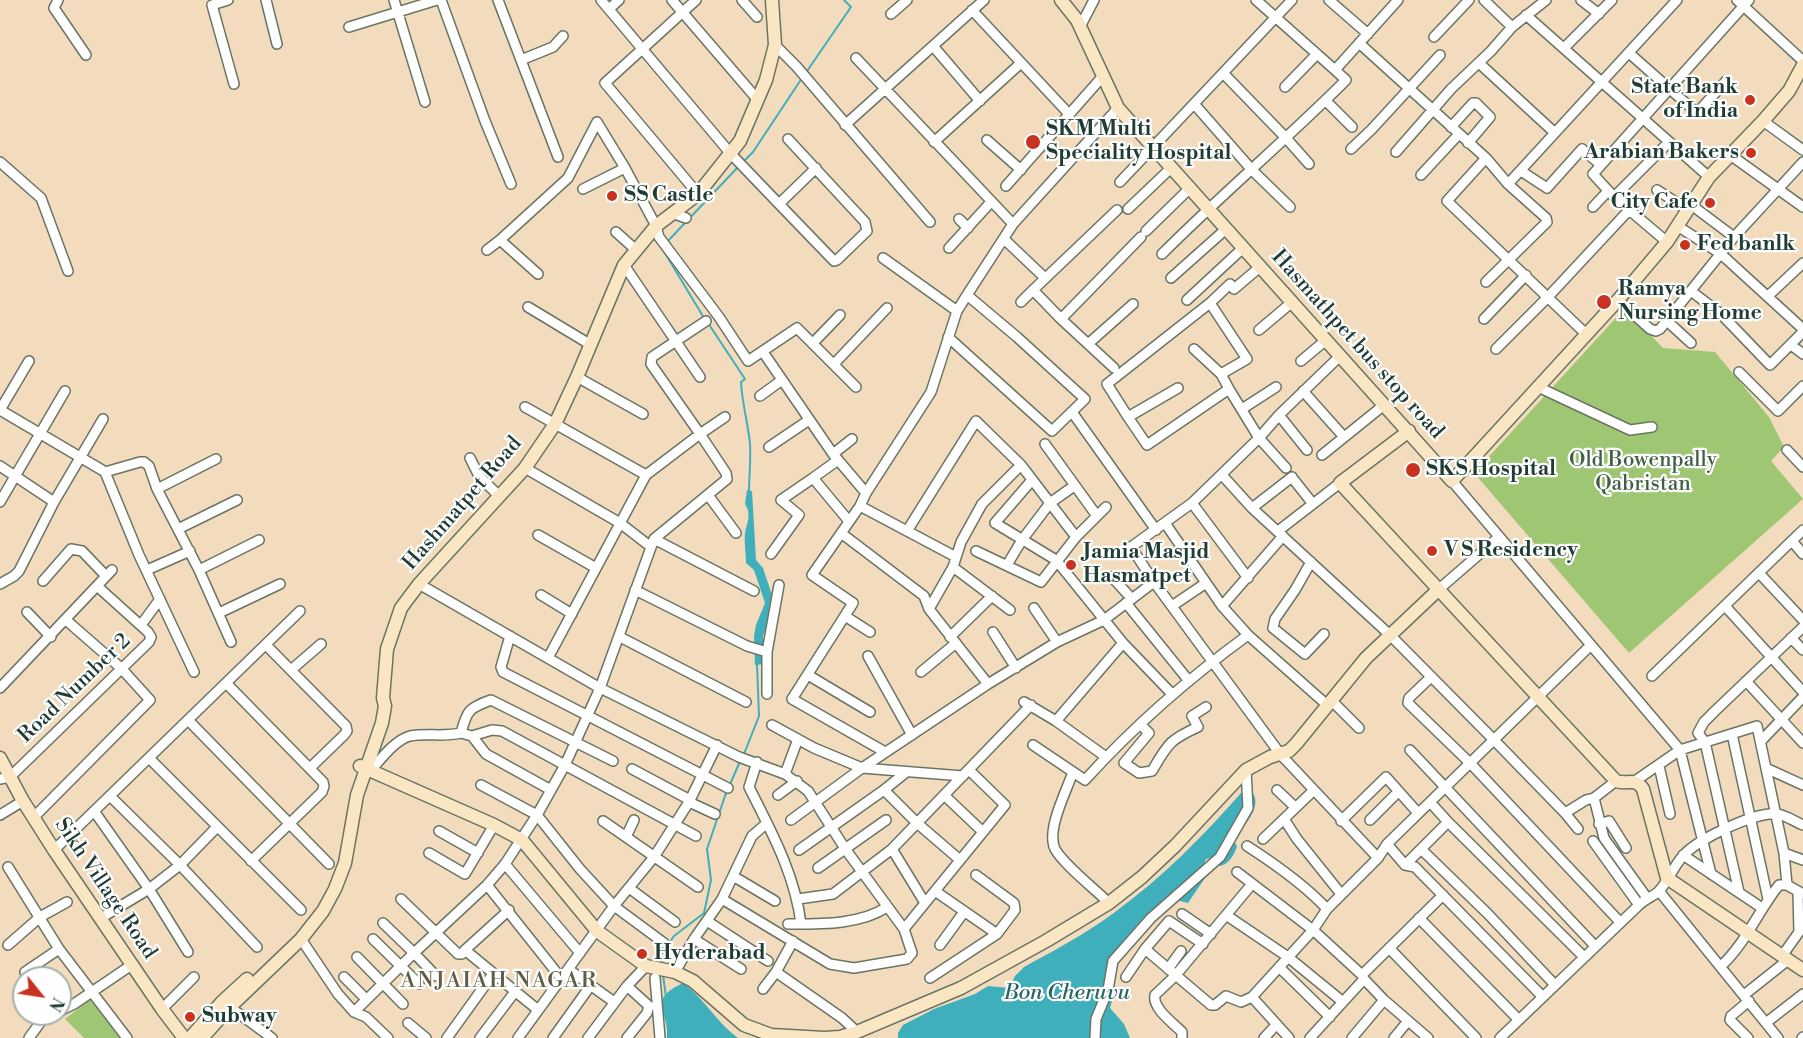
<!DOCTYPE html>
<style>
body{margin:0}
#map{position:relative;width:1803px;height:1038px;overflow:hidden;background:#f2dcbd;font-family:"Libre Bodoni",serif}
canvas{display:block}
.north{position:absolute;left:12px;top:966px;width:60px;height:60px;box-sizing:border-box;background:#fff;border:2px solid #a5b1ae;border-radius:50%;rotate:120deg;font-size:16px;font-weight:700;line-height:24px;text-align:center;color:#1f3d34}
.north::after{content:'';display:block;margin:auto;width:21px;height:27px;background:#c8321e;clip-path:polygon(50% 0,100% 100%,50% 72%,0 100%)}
</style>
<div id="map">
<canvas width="1803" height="1038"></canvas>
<div class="north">N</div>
</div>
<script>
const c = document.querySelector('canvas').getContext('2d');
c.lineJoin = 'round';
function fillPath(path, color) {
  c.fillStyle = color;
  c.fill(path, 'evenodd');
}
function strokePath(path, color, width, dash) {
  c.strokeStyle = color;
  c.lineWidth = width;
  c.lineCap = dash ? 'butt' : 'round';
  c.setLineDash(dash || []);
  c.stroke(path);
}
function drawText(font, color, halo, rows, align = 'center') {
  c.font = font + ' "Libre Bodoni",serif';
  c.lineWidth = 4.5;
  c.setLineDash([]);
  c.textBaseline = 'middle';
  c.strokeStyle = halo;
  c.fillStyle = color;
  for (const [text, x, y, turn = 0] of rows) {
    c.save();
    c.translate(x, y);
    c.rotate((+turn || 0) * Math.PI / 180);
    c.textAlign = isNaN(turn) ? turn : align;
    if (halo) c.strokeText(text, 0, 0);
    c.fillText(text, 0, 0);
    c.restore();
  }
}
const green = new Path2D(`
 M1625,308L1663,348L1715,352L1769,417L1784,447L1771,461L1803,499L1629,653L1474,473Z
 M92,998L120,1038H84L65,1019Z`);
const water = new Path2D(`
 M747,490L752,491L756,560L763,568L775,604L763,636L764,664L755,665L754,636L756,625L765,603L754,570L746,563C746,553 744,542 745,533C747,522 752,514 745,504Z
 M1251,791C1265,805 1243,828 1232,838L1237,846C1235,854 1229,864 1220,866L1210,858L1206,859L1202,868L1205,878L1188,903L1172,899L1137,925L1113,960L1111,969L1115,983V992L1110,1008L1124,1024L1130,1038H898V1033L903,1025L934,1009L975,994L988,986L1009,988L1015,976L1024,967C1055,950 1087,933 1115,912C1163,877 1203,836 1242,792Z
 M683,983C705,999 716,1022 738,1038H667C670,1011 645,1001 683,983Z`);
const stream = new Path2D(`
 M805,74L851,7L844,0
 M743,162L753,152L802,78
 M667,242L739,166
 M663,247L662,248L704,318
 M708,323L745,379L741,382C742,403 748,423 750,444C751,461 749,476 749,493
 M744,754L759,716L757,664
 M662,964L661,955L674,936L704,913L711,880L707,849L725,796L741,759
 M663,975L666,997`);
const street = new Path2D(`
 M58,0L54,8L86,55
 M228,0L212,5L234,84
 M266,0L277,44
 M394,0L425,102
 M441,0L485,121L511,184
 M498,0L558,157
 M601,0L731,154L779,204L816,168
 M672,0L757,99
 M696,0L605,83L698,194
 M742,0L757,17
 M1256,0L1335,70
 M1329,0L1368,34
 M1484,0L1512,27
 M1581,0L1599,14
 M1737,0L1803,61
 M609,9L619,0
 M972,10L1069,114
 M891,14L907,0
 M1526,15L1709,177
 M349,27L437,0
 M1080,27L1094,0
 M1434,37L1469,0
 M1359,43L1486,158L1508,184L1546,218L1547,222L1486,282
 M775,45L796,66L930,222
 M933,46L980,101
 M1564,48L1612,0
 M1629,53L1697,113L1726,81
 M856,58L1013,224
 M521,60L553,47L563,36
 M1479,63L1555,133
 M1223,73L1286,138L1309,164
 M1285,87L1317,54
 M1326,101L1352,127
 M1195,105L1252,170L1290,207
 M1763,121L1803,150
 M597,122L625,168L656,226L659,237L719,317L748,361L797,328L856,387
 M845,125L984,0
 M1451,127L1473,103H1476L1490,117L1468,143
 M987,140L1021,170
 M934,142L1021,63
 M1351,149L1372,129L1440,55
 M1396,152L1451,89L1491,51L1512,27L1546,0
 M1729,154L1803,207
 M1486,158L1447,201L1586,334
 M0,162L41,198L68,271
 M1521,171L1547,188L1582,149L1601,165
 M1421,175L1459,134
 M1120,182L1292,0
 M1508,184L1677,0
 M1006,186L1103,76
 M583,189L625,168
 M1657,190L1688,210
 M1614,197L1668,143
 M779,204L834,261L837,260L867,231L865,222L788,139
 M1690,204L1734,237
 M1593,207L1608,191
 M1128,209L1171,168
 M675,214L686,218
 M959,219L968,228
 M1679,227L1721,254L1803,329
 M1146,231L1190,188
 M616,232L636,250
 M1004,239L1045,278
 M1667,242L1614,197L1593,174L1749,0
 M949,248L991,202
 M487,250L500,240
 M1162,254C1222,194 1286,140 1346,80L1335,70L1398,0
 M883,258L957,311
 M624,265L700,377
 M538,274L500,240L568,178L597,122
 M1171,278L1226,229
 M1691,291L1721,314L1770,365L1803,332
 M1768,296L1803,263
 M1187,300L1243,248
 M1618,300L1650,329L1656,331L1660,329L1734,237L1803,162
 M1021,302L1033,290
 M1210,303L1247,359L1221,374L1229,389
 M528,307L591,345
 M1061,319L1141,237
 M1484,319L1526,275
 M706,321L652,357L651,364L700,434L725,417
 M1667,321L1691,343
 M1259,330L1291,303
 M948,337L1052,431L1085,399L1017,337L967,295
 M813,343L840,315
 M1088,344L1133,304
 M1791,345L1803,354
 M1194,349L1221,374
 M1496,349L1548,297L1630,209
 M763,352L833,454L866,493
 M1340,356L1279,415L1259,438L1192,503L1131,547L1154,582L1281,755L1378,858
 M29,361L0,410L102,470
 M1301,361L1326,340
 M834,364L887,308
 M1114,368L1061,319L1033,290L1117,210
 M1739,372L1778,411L1803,386
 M577,377L643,414
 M1538,387L1630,430L1652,427
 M1178,388L1128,417L1107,384L1210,303L1230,284L1234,289L1260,267
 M1303,391L1344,437
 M760,396L782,380
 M525,407L646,475
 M1242,409L1276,387
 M1072,412L1156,530
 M1279,415L1307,450
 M1128,417L1147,445L1229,389L1259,438L1286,468
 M1045,444L1097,516
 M769,447L809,420
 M1787,450L1803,467
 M833,454L852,439
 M1322,455L1384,405
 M470,458L479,476L499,496
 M0,466L54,502
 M525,468L620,523L651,547
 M1222,475L1252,508L1390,635L1494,740L1565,813L1578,829
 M813,478L838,460
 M1032,480L995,523L1056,560L1123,643L1172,694
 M1294,480L1313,504
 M1452,481L1680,750L1711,874
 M157,489L216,459
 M708,495L736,533
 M0,502L65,391
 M1192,503L1248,578
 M860,506L956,557
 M1252,508L1292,477
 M1165,523L1222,606L1248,635L1326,704
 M178,529L237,500
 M907,531L976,421L1021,465L1076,537
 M1278,531L1340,483
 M841,533L924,596L929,609L988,684
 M538,535L596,568
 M654,539L754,591
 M1792,541L1803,554
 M976,551L1041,582L1076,537L1106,507
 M771,554L799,515L781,500L813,478L848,520
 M1311,562L1295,590L1275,619L1273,628L1305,654L1324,634
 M1007,565L1022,540L1050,503L1074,486
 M953,567L1010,610
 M147,570L190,551
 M199,570L259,540
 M1759,573L1803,620
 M1112,577L1132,599
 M43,581L71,549L82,551L106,576
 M0,584L14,576L19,571L54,502L103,419
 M419,584L600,688L739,757L785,774L808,791L846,850L904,929
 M635,590L747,646L767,652
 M1438,590L1499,537
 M541,595L572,614
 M1126,603L1189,681
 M1172,606L1206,583
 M1222,606L1283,536
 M1725,606L1803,692
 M1034,608L1057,642
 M929,609L953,567L961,542L982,504L1021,465
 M27,612L51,637
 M219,613L280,584
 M845,616L870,632
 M141,625L160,599
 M993,632L1016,668
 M510,636L501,667L503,672L728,788
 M620,637L746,702
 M950,637L992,596
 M1791,638L1803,650
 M266,645L346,726L347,731L344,735L310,768
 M868,656L912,735
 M291,670L321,644
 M194,672L139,555L105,472L140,462H144L149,466L157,489L199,570L231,642
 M921,672L956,643
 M808,675L870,712
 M1652,676L1803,530
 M1431,677L1409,698L1408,703L1471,764L1620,922
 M1746,681L1803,743
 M226,683L323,782L324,786L322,792L251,861
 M0,688L112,570
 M767,694V652L779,585
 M1331,700L1359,728
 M1024,702L1056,721L1106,757
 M188,720L329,864
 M1056,721L1123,643
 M1140,724L1149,733L1124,763L1139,773L1152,771C1168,744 1169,740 1198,727L1192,716L1206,707
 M772,725L814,748L862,768L963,776
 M461,733L472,736L492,730L502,731L696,836
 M1732,734L1768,899
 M472,736L486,754L551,790
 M1761,741L1803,697
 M1033,745L1085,780C1134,726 1189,678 1248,635
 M1410,750L1595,946
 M885,752L792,699L853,603L812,575L860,506L866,493L931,392L957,311L967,295L1013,224L1118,108
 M149,758L301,910
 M757,762L749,787C771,831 795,874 801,924
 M1659,766L1670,814
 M632,769L690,800
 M1768,769L1803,785
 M371,770C381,759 395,740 410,736C427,733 444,737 461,733C467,710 469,708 491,700L613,761
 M1073,772C1066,792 1046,830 1055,849C1063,864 1096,890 1109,903
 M785,774L798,739
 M0,779L10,777L149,642L151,637L148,632L97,586
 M1635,781L1680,750L1757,726L1784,853L1787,885L1803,894
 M481,785L537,815L580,869L614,906L664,943
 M884,790L917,823L960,860
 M1277,790L1295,807
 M778,795L797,781
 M944,795L983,832
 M110,796L180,865L257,947
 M1594,798L1604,838L1647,898
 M689,802L717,745
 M1430,802L1448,822L1583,956
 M94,811L149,889L188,952
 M1565,813L1586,800L1594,798L1616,781
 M0,815L23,801
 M34,817L150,700L121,668L66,620
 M1284,819L1297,839L1341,894
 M791,820L862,768L988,684L1057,642L1104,620L1154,582
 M1370,820L1398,792
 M603,821L698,887
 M1341,821L1386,777L1418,813
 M1599,824L1609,821L1626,848
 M439,831L478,853
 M626,837L634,820
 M1263,839L1313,791
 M1593,841L1639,905
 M1387,844L1405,865L1415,867L1542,996
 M1247,846C1275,864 1304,884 1327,909
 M892,849L925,903
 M1421,849L1488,914L1555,985
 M54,850L300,611
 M799,850L884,790L905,773
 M429,853L465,874L494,825
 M1784,853L1803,860
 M1683,855L1762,908
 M505,864L580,953
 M1405,865L1448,822
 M8,867L59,949L127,1038
 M818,868L886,820
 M1237,872L1313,930L1362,975
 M733,876L775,901
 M487,885L561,978
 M629,888L675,922
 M935,891L997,934
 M1659,891L1778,1038
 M1739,892L1705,742L1698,733L1704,722L1716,710L1803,627
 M401,899L458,954H462L465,950L538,1010
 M722,899L830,964L854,968L907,959L912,953L904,929L1005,805L969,770
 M798,899L833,894L892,849L1031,705
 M1182,914L1211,934
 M1226,915L1288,957L1343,1002
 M101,918L149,889L180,865L217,827
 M1419,918L1518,1019
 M707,921L768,961
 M383,923L414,953L487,885L505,864L537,815L565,765L600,688L654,539L727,479L726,473L700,434L646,475L548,658
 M788,924C820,924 860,925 887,907
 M301,939L338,994L354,1012L366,1017L388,1038
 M373,939L419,984
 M694,939L741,969
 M1203,944L1169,921L1145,949L1211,1005H1215L1226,996L1241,1002L1252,997L1313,930L1327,909L1378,858L1387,844L1591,645
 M8,945L40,917L67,902
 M940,945L964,912
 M1389,948L1476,1038
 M465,950L509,910
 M1782,956L1799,932L1798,892
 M357,957L403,1004
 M1721,966C1746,943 1758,911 1779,885H1787
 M1279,967L1330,1017
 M568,969L614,1002
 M1168,969L1181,951
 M25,972L59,949
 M675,972L694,939L722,899L752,836L767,823
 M776,972L842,1018L857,1032
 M344,977L366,999
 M1126,977L1145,949
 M655,978L660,1038
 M930,978L997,934L1015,910L1014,903L976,875
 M1364,979L1384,1000L1428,1038
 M763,989L776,972L793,941
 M1744,995L1788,960
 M1252,997L1289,1038
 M230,1007L272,1038
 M162,1009L194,977
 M60,1011L74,1004L133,964
 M354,1012L414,953L436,976
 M1767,1022L1803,994
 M408,1023L426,1038
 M29,1038L42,1020L52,1014
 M447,1038L493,974
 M480,1038L514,993
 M518,1038L614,906L654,857L689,802L715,814
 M553,1038L591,985
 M588,1038L627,986L646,966
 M627,1038L647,1013L649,1006L627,986
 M1095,1038L1096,1019L1108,990L1113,961L1151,918L1220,857L1248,808L1246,770
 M1182,1038V1032C1173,1023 1152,1008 1155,995L1175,976L1252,884
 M1264,1038L1276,1025
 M1310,1038L1364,979L1362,975L1443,895
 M1352,1038L1384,1000
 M1394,1038L1408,1021
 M1500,1038L1639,905C1645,899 1652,897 1658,892C1666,885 1674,866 1682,857C1695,840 1756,811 1777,814C1786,815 1795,822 1803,825
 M1748,1038L1730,1020L1731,1016L1749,1001
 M1802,1038L1803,1037`);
const secondary = new Path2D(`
 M1061,0L1077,20L1118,108L1452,481L1618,300L1667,242L1709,177L1763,121L1789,91L1803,65
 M1409,431L1340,483L1616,781C1627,785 1635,777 1643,789L1667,878L1803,970
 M0,758L23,801L54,850L162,1009L184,1038
 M360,766L494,825L522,840L597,931L646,966L675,972L693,981L744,1025L771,1035L824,1038L840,1037L857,1032L961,988L1046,941L1109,903L1142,877L1175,846L1246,770L1270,757L1289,751L1296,744L1366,658L1438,590
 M190,1038L222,1002L247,979
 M202,1038L230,1007L301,939L323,911L335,889L345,863L357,795L382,723L385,706L383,698L387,649L401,608L419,584L525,468L555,424L577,377L624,265L656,226L698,194L740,141L766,80L775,45L772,0`);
const markers = [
 [1750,100,6,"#c8321e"],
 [1033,142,8,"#c8321e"],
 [1751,153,6,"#c8321e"],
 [612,196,6,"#c8321e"],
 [1710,203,6,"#c8321e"],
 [1685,245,6,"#c8321e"],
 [1604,302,8,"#c8321e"],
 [1413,470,8,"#c8321e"],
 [1432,551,6,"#c8321e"],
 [1071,565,6,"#c8321e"],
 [642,954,6,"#c8321e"],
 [190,1017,6,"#c8321e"]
];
const poiNames = [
 ["State Bank",1738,88,"right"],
 ["of India",1738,112,"right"],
 ["SKM Multi",1046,130],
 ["Speciality Hospital",1046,154],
 ["Arabian Bakers",1739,153,"right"],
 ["SS Castle",624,196],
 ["City Cafe",1698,203,"right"],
 ["Fed banlk",1697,245],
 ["Ramya",1618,290],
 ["Nursing Home",1618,314],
 ["SKS Hospital",1426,470],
 ["V S Residency",1444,551],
 ["Jamia Masjid",1083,553],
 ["Hasmatpet",1083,577],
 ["Hyderabad",654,954],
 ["Subway",202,1017]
];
const streetNames = [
 ["Hasmathpet bus stop road",1357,345,48],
 ["Hashmatpet Road",463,504,-49],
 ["Road Number 2",75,689,-44],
 ["Sikh Village Road",105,889,56]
];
const parkNames = [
 ["Old Bowenpally",1643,461],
 ["Qabristan",1643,485]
];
const neighbourhoodNames = [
 ["ANJAIAH NAGAR",499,982]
];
const waterNames = [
 ["Bon Cheruvu",1067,994]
];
fillPath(green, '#9fc773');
fillPath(water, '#40afbc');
strokePath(stream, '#40afbc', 2);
strokePath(street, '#697564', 12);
strokePath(secondary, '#697564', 15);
strokePath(street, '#fff', 9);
strokePath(secondary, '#fbe6c4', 12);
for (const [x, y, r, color] of markers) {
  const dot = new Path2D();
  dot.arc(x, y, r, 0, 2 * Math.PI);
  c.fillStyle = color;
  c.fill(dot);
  strokePath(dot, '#fff', 2);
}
drawText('bold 21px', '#1f3d34', '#fff', poiNames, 'left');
drawText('21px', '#1f3d34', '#fff', streetNames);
drawText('21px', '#3f6044', '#fff', parkNames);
c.letterSpacing = '1.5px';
drawText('22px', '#5f5d46', '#fff', neighbourhoodNames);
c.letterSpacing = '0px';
drawText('italic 22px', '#2b6564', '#fff', waterNames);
</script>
